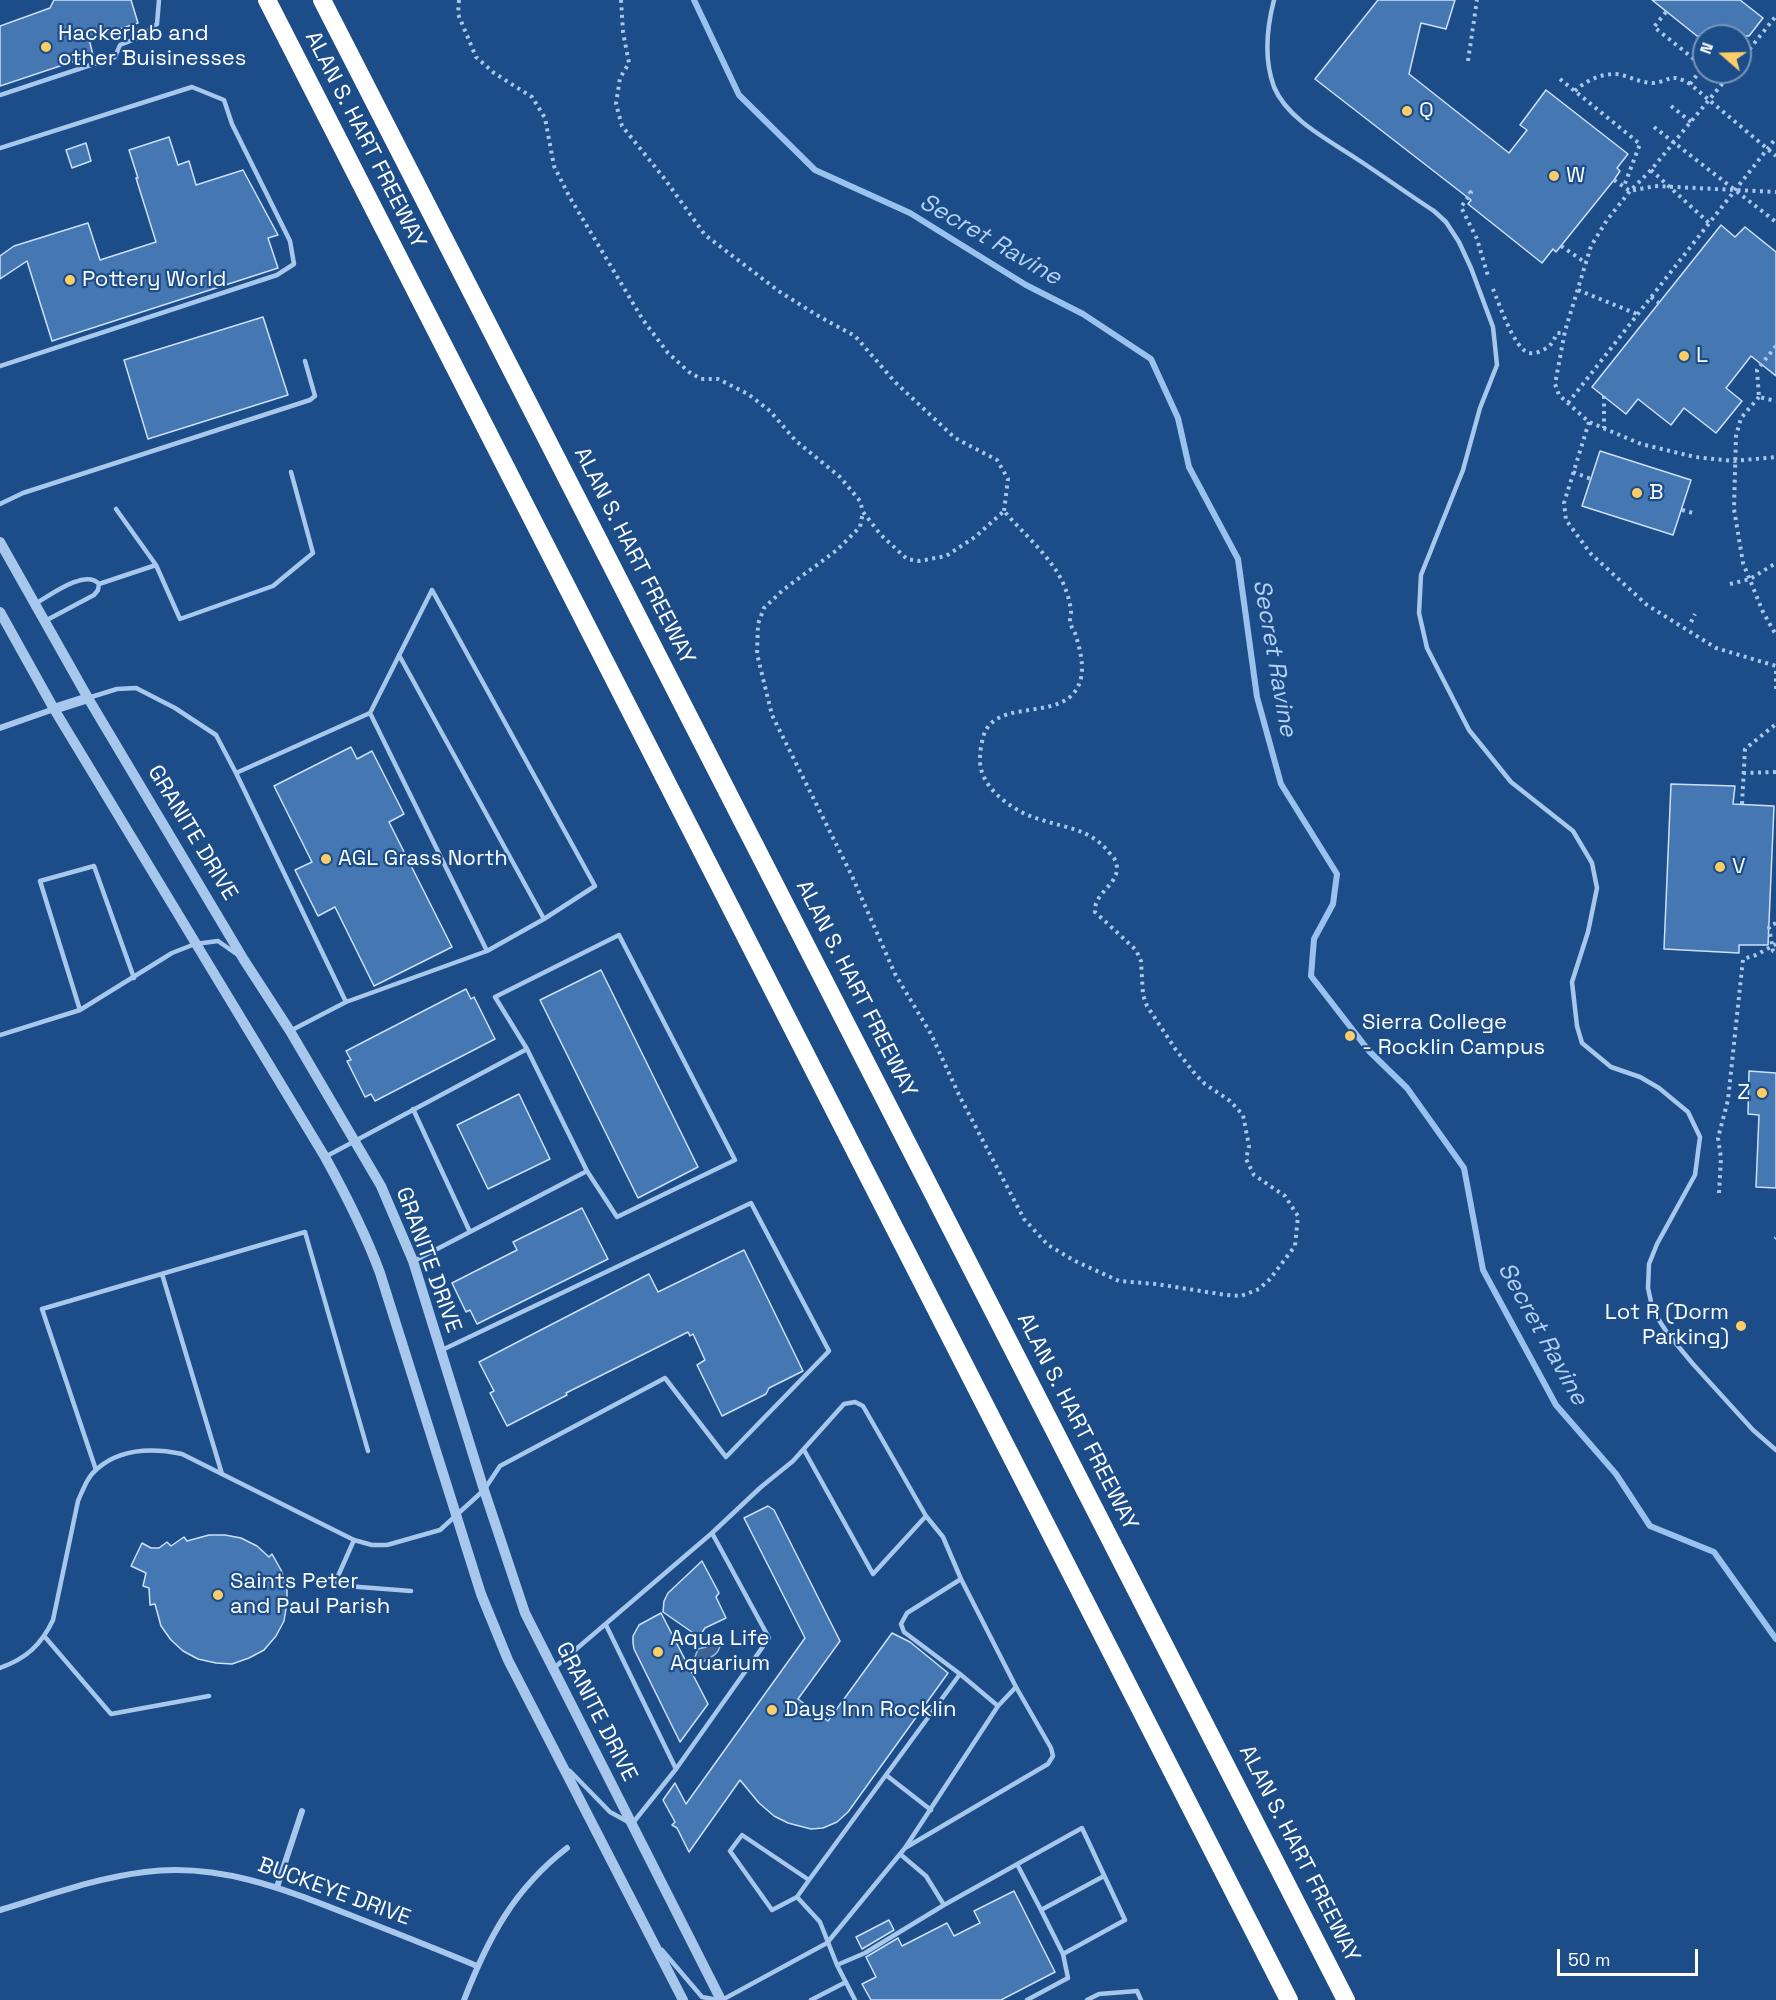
<!DOCTYPE html>
<style>
body{margin:0}
#map{position:relative;width:1776px;height:2000px;overflow:hidden;background:#1c4d89;font-family:"Space Grotesk",sans-serif}
canvas{display:block}
.north{position:absolute;left:1692px;top:24px;width:60px;height:60px;box-sizing:border-box;background:#1c4d89;border:2px solid #7794b8;border-radius:50%;rotate:290deg;font-size:16px;font-weight:700;line-height:24px;text-align:center;color:#fff}
.north::after{content:'';display:block;margin:auto;width:21px;height:27px;background:#fcce65;clip-path:polygon(50% 0,100% 100%,50% 72%,0 100%)}
.scale{position:absolute;left:1557px;top:1949px;width:141px;height:27px;box-sizing:border-box;border:3px solid #fff;border-top:0;padding-left:8px;font-size:18px;line-height:21px;white-space:nowrap;color:#fff;-webkit-text-stroke:4px #1c4d89;paint-order:stroke}
</style>
<div id="map">
<canvas width="1776" height="2000"></canvas>
<div class="north">N</div>
<div class="scale">50 m</div>
</div>
<script>
const c = document.querySelector('canvas').getContext('2d');
c.lineJoin = 'round';
function fillPath(path, color) {
  c.fillStyle = color;
  c.fill(path, 'evenodd');
}
function strokePath(path, color, width, dash) {
  c.strokeStyle = color;
  c.lineWidth = width;
  c.lineCap = dash ? 'butt' : 'round';
  c.setLineDash(dash || []);
  c.stroke(path);
}
function drawText(font, color, halo, rows, align = 'center') {
  c.font = font + ' "Space Grotesk",sans-serif';
  c.lineWidth = 4.5;
  c.setLineDash([]);
  c.textBaseline = 'middle';
  c.strokeStyle = halo;
  c.fillStyle = color;
  for (const [text, x, y, turn = 0] of rows) {
    c.save();
    c.translate(x, y);
    c.rotate((+turn || 0) * Math.PI / 180);
    c.textAlign = isNaN(turn) ? turn : align;
    if (halo) c.strokeText(text, 0, 0);
    c.fillText(text, 0, 0);
    c.restore();
  }
}
const water = new Path2D(`
 M715,1638L721,1641C719,1657 711,1656 701,1663L697,1661L695,1657L698,1649L706,1647L711,1639Z`);
const stream = new Path2D(`
 M694,0L739,95L815,170L910,213L1026,285L1083,314L1151,359L1178,418L1189,467L1238,559L1257,697L1281,784L1337,874L1333,904L1314,939L1311,976L1369,1051L1407,1088L1464,1168L1483,1270L1556,1405L1616,1474L1650,1526L1714,1552L1776,1639`);
const building = new Path2D(`
 M54,0H131L138,23L89,39L93,55L0,86V26L50,8Z
 M1378,0H1455L1446,29L1421,23L1409,74L1509,153L1527,130L1520,125L1546,90L1628,154L1617,168L1620,171L1614,180L1556,252L1553,249L1542,263L1468,204L1471,200L1315,79Z
 M1652,0H1740L1763,18L1749,36H1697Z
 M169,137L178,165L189,161L196,185L243,170L278,235L268,238L278,268L52,341L27,261L0,279V256L14,246L88,223L100,260L156,242L136,178H138L129,150Z
 M86,143L91,161L72,168L66,150Z
 M1721,225L1735,237L1745,227L1776,252V376L1751,356L1726,388L1742,401L1716,433L1684,408L1671,425L1638,399L1626,414L1592,387Z
 M263,317L288,395L148,439L124,360Z
 M1600,451L1691,480L1673,535L1582,506Z
 M351,747L357,759L372,751L404,814L389,822L452,947L374,986L335,907L318,916L295,870L312,862L274,786Z
 M1671,784L1735,786L1733,804L1774,806L1768,945H1739V953L1664,949Z
 M601,970L698,1167L638,1198L540,1000Z
 M466,989L471,999L474,997L495,1039L375,1101L371,1094L365,1097L347,1061L351,1060L346,1051Z
 M1749,1071L1776,1073V1188L1756,1187L1759,1115L1748,1114Z
 M519,1094L550,1159L488,1189L457,1125Z
 M582,1208L608,1259L477,1324L470,1310L466,1312L452,1283L517,1250L513,1242Z
 M744,1250L803,1371L769,1388L766,1394L722,1416L697,1365L705,1360L693,1334L690,1336L688,1332L566,1393L567,1395L507,1426L490,1393L494,1391L479,1362L649,1274L658,1292Z
 M768,1506L774,1510L840,1641L798,1699L828,1721L892,1633L910,1642L948,1673L848,1812L837,1822L823,1828L811,1829L788,1823L774,1816L759,1803L740,1780L689,1852L677,1828L672,1825L675,1822L663,1800L675,1783L686,1804L805,1638L744,1518Z
 M209,1535H225L241,1538L257,1546L269,1557L272,1554L281,1570L287,1587V1603L284,1621L276,1636L264,1650L249,1658L232,1664L216,1663L198,1659L183,1651L171,1640L161,1626L155,1604L150,1605L149,1588L143,1586L146,1573L131,1566L142,1543L151,1548H159L167,1542L171,1546L184,1537L187,1541Z
 M702,1561L719,1593L716,1597L726,1618L705,1628L699,1637L663,1612L664,1601L668,1593Z
 M661,1613L708,1704L680,1742L634,1649L633,1643V1636L639,1625Z
 M1014,1891L1055,1972L1001,2000H871L862,1984L876,1977L866,1957L898,1938L902,1946L947,1923L954,1936L980,1923L974,1911Z
 M889,1920L894,1930L862,1949L856,1937Z`);
const path = new Path2D(`
 M459,0L458,14L476,57L494,73L532,97L545,118L554,166L569,196L643,320L668,353L689,372L701,379H718L748,394L770,411L796,441L840,477L860,501L863,512L881,535L907,559L919,561L946,556L975,537L1004,511C1020,530 1041,548 1055,569C1063,580 1070,598 1071,612C1071,615 1070,618 1070,621C1070,625 1073,629 1075,633C1081,652 1088,677 1073,694C1049,720 989,698 982,742C980,751 979,761 981,769C984,781 993,792 1002,799C1014,809 1027,816 1042,820C1066,828 1089,829 1107,850C1109,853 1114,857 1115,860C1125,883 1093,891 1095,912L1136,950L1141,961L1143,995L1147,1006L1176,1050L1196,1075L1205,1084L1230,1101L1243,1115L1249,1146L1246,1159L1254,1175L1285,1196L1298,1216L1295,1246L1270,1279L1259,1289L1241,1296L1226,1295L1156,1284L1119,1281L1075,1261L1048,1245L1024,1219L960,1097L931,1034L895,974L852,876L772,715L757,654L758,624L764,608L783,590L837,550L860,527L863,512
 M621,0L623,32L629,63L620,78L616,104L622,126L664,178L705,235L780,292L820,317L855,336L895,382L955,438L997,460L1008,479L1004,511
 M1666,12L1654,27L1704,67
 M1468,61L1477,0
 M1740,61L1776,16
 M1710,72L1723,83
 M1732,72L1651,170L1630,191L1607,220L1591,246L1565,331L1555,384L1559,395L1589,422L1641,444L1695,457L1734,461L1776,457
 M1560,79L1640,144L1624,186
 M1690,84L1704,66
 M1575,91C1586,80 1606,71 1622,75C1633,78 1642,83 1654,83C1671,81 1670,72 1690,84L1776,156
 M1671,106L1691,122
 M1654,127L1776,222
 M1651,170L1709,223
 M1614,180L1630,191L1655,186L1776,192
 M1469,191L1471,193L1461,207L1477,239L1488,276
 M1561,246L1586,263
 M1493,289C1499,303 1514,349 1529,353C1534,354 1539,352 1543,350C1551,346 1553,342 1557,333H1564
 M1578,290L1637,314
 M1651,297L1659,303
 M1776,346L1757,370L1759,397L1776,401
 M1604,396V428
 M1759,397L1741,418L1736,436L1734,509L1743,563L1763,612L1776,635
 M1568,403L1776,138
 M1589,422L1564,503L1566,520L1591,554L1647,605L1716,648L1776,666
 M1573,472L1591,479
 M1682,510L1693,513
 M1730,584L1750,579L1776,563
 M1691,622L1695,614
 M1776,671V689
 M1743,773L1776,772
 M1742,804L1745,749L1776,724
 M1776,923L1769,927L1773,951L1776,952
 M1719,1193L1721,1158L1718,1138L1728,1100L1743,959L1756,955L1776,944
 M1775,1239L1776,1238`);
const service = new Path2D(`
 M1274,0C1267,27 1264,60 1274,87C1288,120 1329,140 1357,159C1383,176 1408,194 1434,211L1446,222L1459,242L1471,268L1493,327L1497,365L1480,408L1463,470L1421,575L1419,613L1427,648L1469,730L1511,782L1573,831L1592,863L1597,888L1588,932L1572,982L1577,1026L1582,1043L1611,1067L1640,1077L1659,1088L1688,1112L1700,1137L1695,1175L1657,1244L1649,1264L1648,1288L1653,1311L1668,1334L1693,1364L1753,1430L1776,1450
 M0,95L115,57L120,45L140,37L157,24L159,0
 M0,148L192,87L224,100L232,124L290,241L294,264L277,275L0,366
 M0,504L23,493L310,400L315,396L305,361
 M116,509L156,565
 M99,584L156,565L180,619L273,586L313,553L291,472
 M35,604C49,596 86,568 99,584
 M45,621L94,595L98,590L99,584
 M399,655L544,919
 M88,698L117,689L136,688L175,708L216,735L236,773L370,713L432,590L595,886L544,919L487,951L370,713
 M236,773L346,1002
 M80,1010L40,881L94,866L134,978
 M290,1031L346,1002L487,951
 M0,1035L80,1010L172,953L195,944L218,941L238,955
 M527,1049L587,1171
 M413,1109L470,1232
 M325,1157L527,1049L495,997L619,935L735,1160L617,1217L587,1171L414,1261
 M162,1274L222,1474
 M804,1450L873,1574L926,1516
 M96,1470L42,1309L305,1232L368,1451
 M354,1540L334,1585L411,1591
 M45,1637L111,1714L209,1696
 M0,1668C27,1658 41,1645 53,1620L78,1501C83,1490 87,1477 97,1469C121,1448 153,1448 182,1454L354,1540L372,1545H387L440,1530L484,1490L500,1466L665,1378L726,1457L829,1351L751,1203L442,1350
 M554,1668L712,1533L761,1487L793,1461L844,1404L855,1402L863,1406L926,1516L943,1537L961,1579L1016,1687L1051,1748L1053,1756L1048,1764L905,1848
 M960,1674L904,1632L901,1624L907,1613L961,1579
 M676,1769L769,1638L712,1533
 M570,1771L610,1812L632,1824L676,1769L606,1625
 M886,1775L931,1810
 M900,1854L926,1876L944,1905
 M1017,1864L1041,1910
 M809,1880L797,1897L820,1922L837,1965
 M797,1897L772,1910L730,1851L742,1835L809,1880L960,1674L998,1706
 M662,1950L702,1997L718,2000
 M722,2000L827,1943L905,1848L998,1706L1016,1687
 M811,2000L846,1982
 M855,2000L837,1965L865,1953L944,1905L1082,1828L1125,1920L1063,1954L1041,1910L1104,1876
 M1027,2000L1068,1978L1063,1954
 M1087,2000L1099,1994L1137,1991L1141,2000`);
const minor = new Path2D(`
 M0,728L54,709
 M277,1887L302,1811
 M0,1910C47,1896 95,1878 145,1872C219,1862 287,1890 355,1917C396,1933 437,1949 477,1966
 M464,2000C488,1938 514,1889 567,1848`);
const tertiary = new Path2D(`
 M0,542L88,698L244,960L290,1031L381,1186L413,1261L484,1490L525,1613L721,2000
 M0,612L54,709L325,1157C346,1195 365,1232 380,1273L481,1594L508,1660L683,2000
 M54,709L88,698`);
const motorway = new Path2D(`
 M267,0L1289,2000
 M322,0L1346,2000`);
const markers = [
 [46,47,6,"#fcce65"],
 [1407,111,6,"#fcce65"],
 [1554,176,6,"#fcce65"],
 [70,280,6,"#fcce65"],
 [1684,356,6,"#fcce65"],
 [1637,493,6,"#fcce65"],
 [326,859,6,"#fcce65"],
 [1720,867,6,"#fcce65"],
 [1350,1036,6,"#fcce65"],
 [1762,1093,6,"#fcce65"],
 [1741,1326,6,"#fcce65"],
 [218,1595,6,"#fcce65"],
 [658,1652,6,"#fcce65"],
 [772,1710,6,"#fcce65"]
];
const poiNames = [
 ["Hackerlab and",58,34],
 ["other Buisinesses",58,59],
 ["Q",1419,111],
 ["W",1566,176],
 ["Pottery World",82,280],
 ["L",1696,356],
 ["B",1649,493],
 ["AGL Grass North",338,859],
 ["V",1732,867],
 ["Sierra College",1362,1023],
 ["- Rocklin Campus",1362,1048],
 ["Z",1750,1093,"right"],
 ["Lot R (Dorm",1729,1313,"right"],
 ["Parking)",1729,1338,"right"],
 ["Saints Peter",230,1582],
 ["and Paul Parish",230,1607],
 ["Aqua Life",670,1639],
 ["Aquarium",670,1664],
 ["Days Inn Rocklin",784,1710]
];
const streetNames = [
 ["ALAN S. HART FREEWAY",365,140,63],
 ["ALAN S. HART FREEWAY",634,556,63],
 ["GRANITE DRIVE",192,833,59],
 ["ALAN S. HART FREEWAY",856,989,63],
 ["GRANITE DRIVE",428,1260,70],
 ["ALAN S. HART FREEWAY",1077,1422,63],
 ["GRANITE DRIVE",596,1712,63],
 ["ALAN S. HART FREEWAY",1299,1854,63],
 ["BUCKEYE DRIVE",334,1892,20]
];
const waterNames = [
 ["Secret Ravine",990,240,30],
 ["Secret Ravine",1274,658,80],
 ["Secret Ravine",1542,1334,61]
];
fillPath(water, '#40638f');
strokePath(water, '#9ac2ee', 1.5);
strokePath(stream, '#9ac2ee', 6);
fillPath(building, '#4577b2');
strokePath(building, '#cce1f9', 1.5);
strokePath(path, '#a7c7ec', 4, [3, 4.5]);
strokePath(service, '#a7c7ec', 4.5);
strokePath(minor, '#a7c7ec', 6);
strokePath(tertiary, '#a7c7ec', 10);
strokePath(motorway, '#fff', 18);
for (const [x, y, r, color] of markers) {
  const dot = new Path2D();
  dot.arc(x, y, r, 0, 2 * Math.PI);
  c.fillStyle = color;
  c.fill(dot);
  strokePath(dot, '#1c4d89', 2);
}
drawText('22px', '#fff', '#1c4d89', poiNames, 'left');
drawText('22px', '#fff', '#1c4d89', streetNames);
drawText('italic 24px', '#b2d1f3', '#1c4d89', waterNames);
</script>
